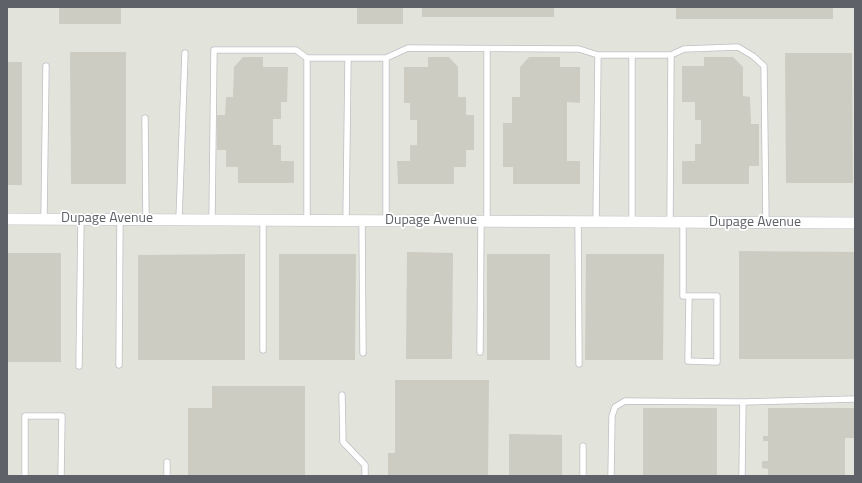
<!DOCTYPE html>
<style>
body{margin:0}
#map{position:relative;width:862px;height:483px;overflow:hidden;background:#f1f1e7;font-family:"Titillium Web",sans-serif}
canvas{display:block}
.frame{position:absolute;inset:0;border:8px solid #5e6168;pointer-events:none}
</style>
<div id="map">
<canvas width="862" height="483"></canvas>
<div class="frame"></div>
</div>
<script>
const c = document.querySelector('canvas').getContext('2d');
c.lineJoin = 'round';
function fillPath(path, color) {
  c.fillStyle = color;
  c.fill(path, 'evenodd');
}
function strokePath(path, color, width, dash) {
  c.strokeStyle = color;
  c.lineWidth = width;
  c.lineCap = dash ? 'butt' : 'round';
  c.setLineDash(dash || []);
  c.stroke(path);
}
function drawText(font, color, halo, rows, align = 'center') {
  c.font = font + ' "Titillium Web",sans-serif';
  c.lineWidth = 3.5;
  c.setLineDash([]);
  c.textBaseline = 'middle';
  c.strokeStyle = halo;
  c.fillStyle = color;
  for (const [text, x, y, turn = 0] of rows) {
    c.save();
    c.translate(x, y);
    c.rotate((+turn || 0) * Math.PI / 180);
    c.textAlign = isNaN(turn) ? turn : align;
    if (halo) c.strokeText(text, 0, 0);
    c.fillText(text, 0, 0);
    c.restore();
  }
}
const industrial = new Path2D(`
 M7,7H855V476H7Z`);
const building = new Path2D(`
 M59,7H121V24H59Z
 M357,7H403V24H357Z
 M422,7H554V17H422Z
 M676,7H833V19H676Z
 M70,52H126V184H71Z
 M785,53H852L853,183H786Z
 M243,57H263V67H288L287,102H281V119H273V145H281V161H294V183H238V167H226V150H217V115H225L226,97H233L234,67Z
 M428,57H449L458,67V97H466V115H474V150H466V167H454V184H398L397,161H410V145H417V120H410V103H404V67H428Z
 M529,57H560V67H580V103L567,102V161H580V184H513V167H503V123H512V97H520V67Z
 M704,57H733L743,67V96L750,97L751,124H759V166H749V184H682V161H695V144H701V120H695V102H682V66H704Z
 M7,62H22V185H7Z
 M739,251L855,252V359H739Z
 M407,252L453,253L452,359H406Z
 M7,253H61V362H7Z
 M245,254V360H138V255Z
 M279,254H356L355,360H279Z
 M487,254H550V360H487Z
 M586,254H664L663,360H585Z
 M395,380H489L488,476H388V453H395Z
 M212,386H305V476H188V408H212Z
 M643,408H717V476H643Z
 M768,408H855V438H845V476H768V469L762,468V461H768V441H763V436H768Z
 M509,434L562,435V476H509Z`);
const service = new Path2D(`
 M487,49V221
 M386,58V221
 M145,118L146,219
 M44,219L46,66
 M179,219L185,53
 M212,220L214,50H296L307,58H386L408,48L579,49L598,55H671L684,49L738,47L753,56L764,66L766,223
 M263,220V350
 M307,220V58
 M346,220L348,58
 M362,220L363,353
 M578,221L579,364
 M596,221L598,55
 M632,222V55
 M670,222L671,55
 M683,222V296H717V362L688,361L689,296
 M480,352L481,221
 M119,365L120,219
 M79,366L81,219
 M342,395L343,442L365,465V476
 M583,446V476
 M167,462V476
 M25,476V416H62L61,476
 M611,476L612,416L615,407L625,401L743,402L855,399
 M742,476L743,402`);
const minor = new Path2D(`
 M7,219L855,223`);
const streetNames = [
 ["Dupage Avenue",107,219],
 ["Dupage Avenue",431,221],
 ["Dupage Avenue",755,223]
];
fillPath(industrial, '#e2e3db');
fillPath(building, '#cdccc3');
strokePath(service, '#bebfc6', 7);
strokePath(minor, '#bebfc6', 12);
strokePath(service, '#fff', 5.5);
strokePath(minor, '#fff', 11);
drawText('14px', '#5e6168', '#fff', streetNames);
</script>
